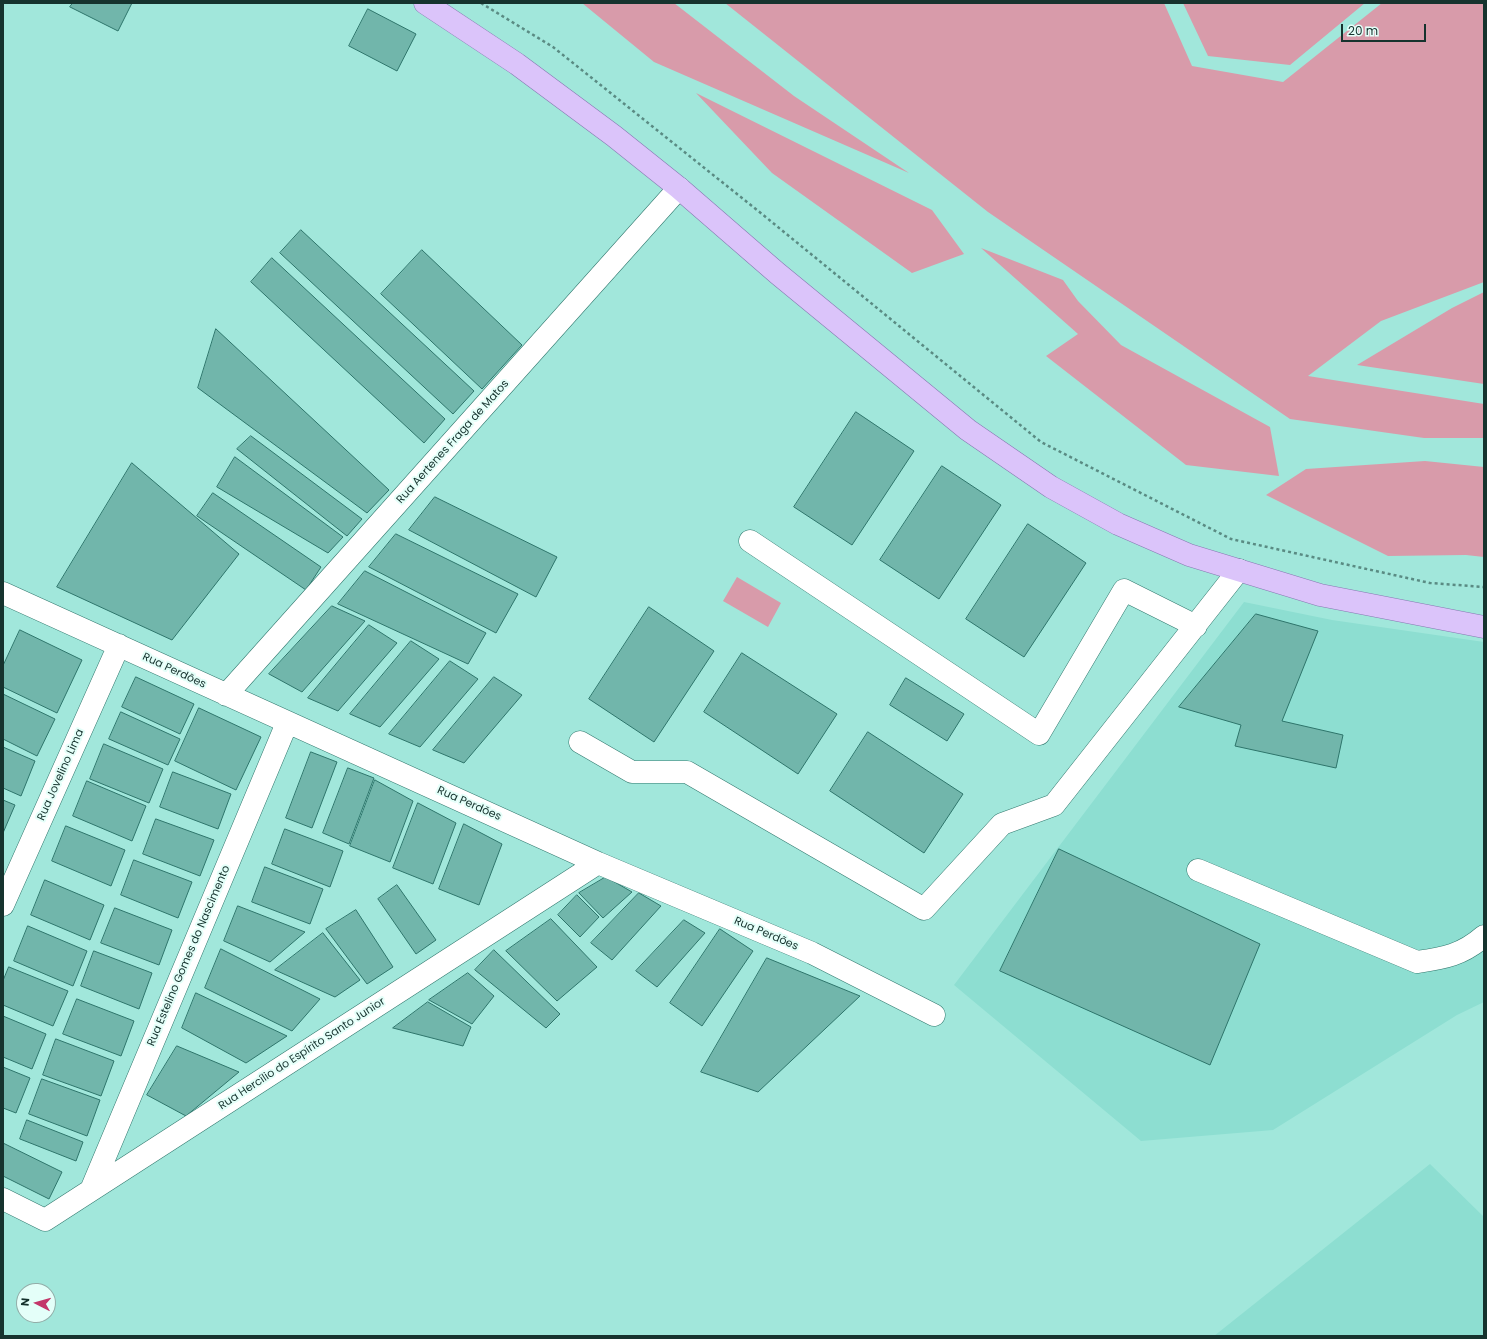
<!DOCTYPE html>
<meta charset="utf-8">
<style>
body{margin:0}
#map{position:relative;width:1487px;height:1339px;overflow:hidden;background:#a1e7db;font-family:Poppins,sans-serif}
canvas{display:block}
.frame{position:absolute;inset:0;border:4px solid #16332e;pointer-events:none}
.north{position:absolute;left:16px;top:1283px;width:40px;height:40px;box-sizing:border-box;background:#e4fff9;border:1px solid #92ada8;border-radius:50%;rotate:276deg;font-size:11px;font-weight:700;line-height:16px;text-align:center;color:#16332e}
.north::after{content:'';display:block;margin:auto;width:14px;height:18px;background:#c3376a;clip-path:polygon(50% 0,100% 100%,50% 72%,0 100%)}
.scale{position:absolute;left:1341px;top:24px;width:85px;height:18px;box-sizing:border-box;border:2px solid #16332e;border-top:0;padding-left:5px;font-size:12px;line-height:14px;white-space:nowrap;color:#16332e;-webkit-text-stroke:3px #e4fff9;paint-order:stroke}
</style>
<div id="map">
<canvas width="1487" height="1339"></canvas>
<div class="frame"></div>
<div class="north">N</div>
<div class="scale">20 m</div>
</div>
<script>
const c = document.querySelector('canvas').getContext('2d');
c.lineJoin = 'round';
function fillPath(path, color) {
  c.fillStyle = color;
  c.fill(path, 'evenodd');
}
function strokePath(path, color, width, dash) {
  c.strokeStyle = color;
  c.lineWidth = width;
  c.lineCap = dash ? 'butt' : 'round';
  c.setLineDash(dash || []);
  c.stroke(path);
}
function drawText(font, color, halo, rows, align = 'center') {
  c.font = font + ' Poppins,sans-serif';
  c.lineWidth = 4;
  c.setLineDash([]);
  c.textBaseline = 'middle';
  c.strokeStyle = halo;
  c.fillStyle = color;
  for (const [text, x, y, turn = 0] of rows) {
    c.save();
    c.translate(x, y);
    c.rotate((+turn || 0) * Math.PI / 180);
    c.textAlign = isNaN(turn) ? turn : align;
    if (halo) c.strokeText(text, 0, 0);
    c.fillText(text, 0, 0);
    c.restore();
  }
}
const built = new Path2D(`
 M1244,602L1332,620L1484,642V1002L1457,1015L1273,1130L1141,1141L954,985Z
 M1430,1164L1484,1217V1336H1214Z`);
const green = new Path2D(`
 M582,3H674L794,96L909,173L654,62Z
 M725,3H1164L1192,66L1283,82L1382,3H1484V282L1381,321L1308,376L1484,404V438H1424L1290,419L988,212Z
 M1183,3H1365L1290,65L1208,56Z
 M696,93L932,210L964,254L912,273L772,173Z
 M981,248L1063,280L1078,301L1121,345L1270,427L1279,476L1186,465L1046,356L1078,334Z
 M1484,292V384L1357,365L1452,308Z
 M1425,461L1484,467V557L1466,555L1388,556L1266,495L1306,469Z
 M737,577L781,603L768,627L723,601Z`);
const building = new Path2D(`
 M73,3H132L118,31L70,7Z
 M368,9L416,34L397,71L349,46Z
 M301,230L474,391L453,414L280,253Z
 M422,250L522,345L482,389L381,294Z
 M272,258L445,419L424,443L251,282Z
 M216,329L389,490L367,513L198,388Z
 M856,412L914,451L852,545L794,507Z
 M251,436L362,519L347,536L237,449Z
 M235,457L343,537L328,553L217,487Z
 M132,463L239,554L172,640L57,587Z
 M942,466L1001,505L939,599L880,560Z
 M213,493L321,567L306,590L197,516Z
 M435,497L557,557L536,597L409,530Z
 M1028,524L1086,563L1024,657L966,619Z
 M396,534L518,594L496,633L369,567Z
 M365,571L486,633L468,664L338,604Z
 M332,606L365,621L302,692L269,674Z
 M649,607L714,651L654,742L589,699Z
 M1256,614L1318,631L1282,721L1343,735L1336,768L1235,746L1241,725L1179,707Z
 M369,625L397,643L338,711L308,698Z
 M20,630L82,660L57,713L3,687V666Z
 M411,641L439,659L380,727L350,714Z
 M742,653L837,714L798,774L704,712Z
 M450,661L478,679L420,747L389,734Z
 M136,677L194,704L180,734L122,707Z
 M494,677L522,695L464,763L433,750Z
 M906,678L964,714L947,741L890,705Z
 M3,694L55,719L37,756L3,739Z
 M199,708L261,737L236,790L175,761Z
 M121,712L180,739L168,765L109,739Z
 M868,732L963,794L924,853L830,791Z
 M104,744L163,769L149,803L90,779Z
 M3,747L35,761L21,796L3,788Z
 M311,752L337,762L312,828L286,818Z
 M348,768L374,778L349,844L323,833Z
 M173,772L231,794L218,829L160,807Z
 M375,780L413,801L390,862L350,846Z
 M87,781L146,806L132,841L73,816Z
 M3,800L15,805L3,833Z
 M418,803L456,823L433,884L393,868Z
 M156,819L214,840L200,876L143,854Z
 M464,824L502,844L479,905L439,889Z
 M66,826L125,850L111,886L52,861Z
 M285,829L343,851L330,887L272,864Z
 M1059,849L1260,944L1210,1065L1000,971Z
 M134,860L192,882L178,918L121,895Z
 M265,867L323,889L310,924L252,902Z
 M606,877L632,892L603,918L579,893Z
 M45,880L104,905L90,940L31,915Z
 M397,885L436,940L416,954L378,899Z
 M639,893L661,906L612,960L591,943Z
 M577,895L599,917L580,937L558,915Z
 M238,906L305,932L270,962L224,941Z
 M115,908L172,930L159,965L101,943Z
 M356,910L393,967L367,984L326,929Z
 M551,919L597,967L557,1001L506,951Z
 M684,920L705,933L657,987L636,971Z
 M28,926L87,951L73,986L14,961Z
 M720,929L753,951L702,1026L670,1003Z
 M323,933L360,980L335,997L275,970Z
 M221,949L320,999L292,1031L205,988Z
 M494,950L560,1014L546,1028L475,970Z
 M94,951L152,973L139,1009L81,986Z
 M767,958L860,996L758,1092L701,1072Z
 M9,967L68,991L53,1026L3,1005V981Z
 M468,973L494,996L472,1024L429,1000Z
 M196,993L287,1036L246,1063L182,1028Z
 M77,999L134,1021L121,1056L63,1034Z
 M428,1002L471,1027L463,1046L393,1028Z
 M3,1016L46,1034L32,1069L3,1057Z
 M56,1039L114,1061L101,1096L43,1075Z
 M177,1046L239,1072L186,1116L147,1095Z
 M3,1067L30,1078L16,1113L3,1108Z
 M42,1079L100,1100L87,1136L29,1114Z
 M27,1120L83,1142L76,1161L20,1139Z
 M3,1143L62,1172L49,1199L3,1176Z`);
const path = new Path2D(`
 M481,3L553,47L762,214L1041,442L1231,539L1430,583L1484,587`);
const minor = new Path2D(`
 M750,541L1039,734L1124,590L1196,626
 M3,593L598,863L812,953L934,1015
 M226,695L679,188
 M580,742L632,772H687L924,909L1002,824L1054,805L1239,570
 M1198,870L1417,962C1445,958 1462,955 1484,936
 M3,905L119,645
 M91,1190L287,723
 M3,1199L45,1220L598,863`);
const major = new Path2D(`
 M425,3L517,64L614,136L679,188L777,273L968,430L1051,487L1118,524L1189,555L1320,595L1484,627`);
const streetNames = [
 ["Rua Aertenes Fraga de Matos",453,442,-48],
 ["Rua Perdões",174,671,25],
 ["Rua Jovelino Lima",61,775,-66],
 ["Rua Perdões",469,804,24],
 ["Rua Perdões",766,934,23],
 ["Rua Estelino Gomes do Nascimento",189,956,-67],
 ["Rua Hercílio do Espírito Santo Junior",302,1054,-33]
];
fillPath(built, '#8dded1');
fillPath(green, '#d89baa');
fillPath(building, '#71b6ab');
strokePath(building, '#2e756b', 1);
strokePath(minor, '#33796f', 23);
strokePath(major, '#8678b1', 23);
strokePath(path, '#5a8b83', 2.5, [3, 3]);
strokePath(minor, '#fff', 22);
strokePath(major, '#dbc4fa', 22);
drawText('11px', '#16332e', '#e4fff9', streetNames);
</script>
